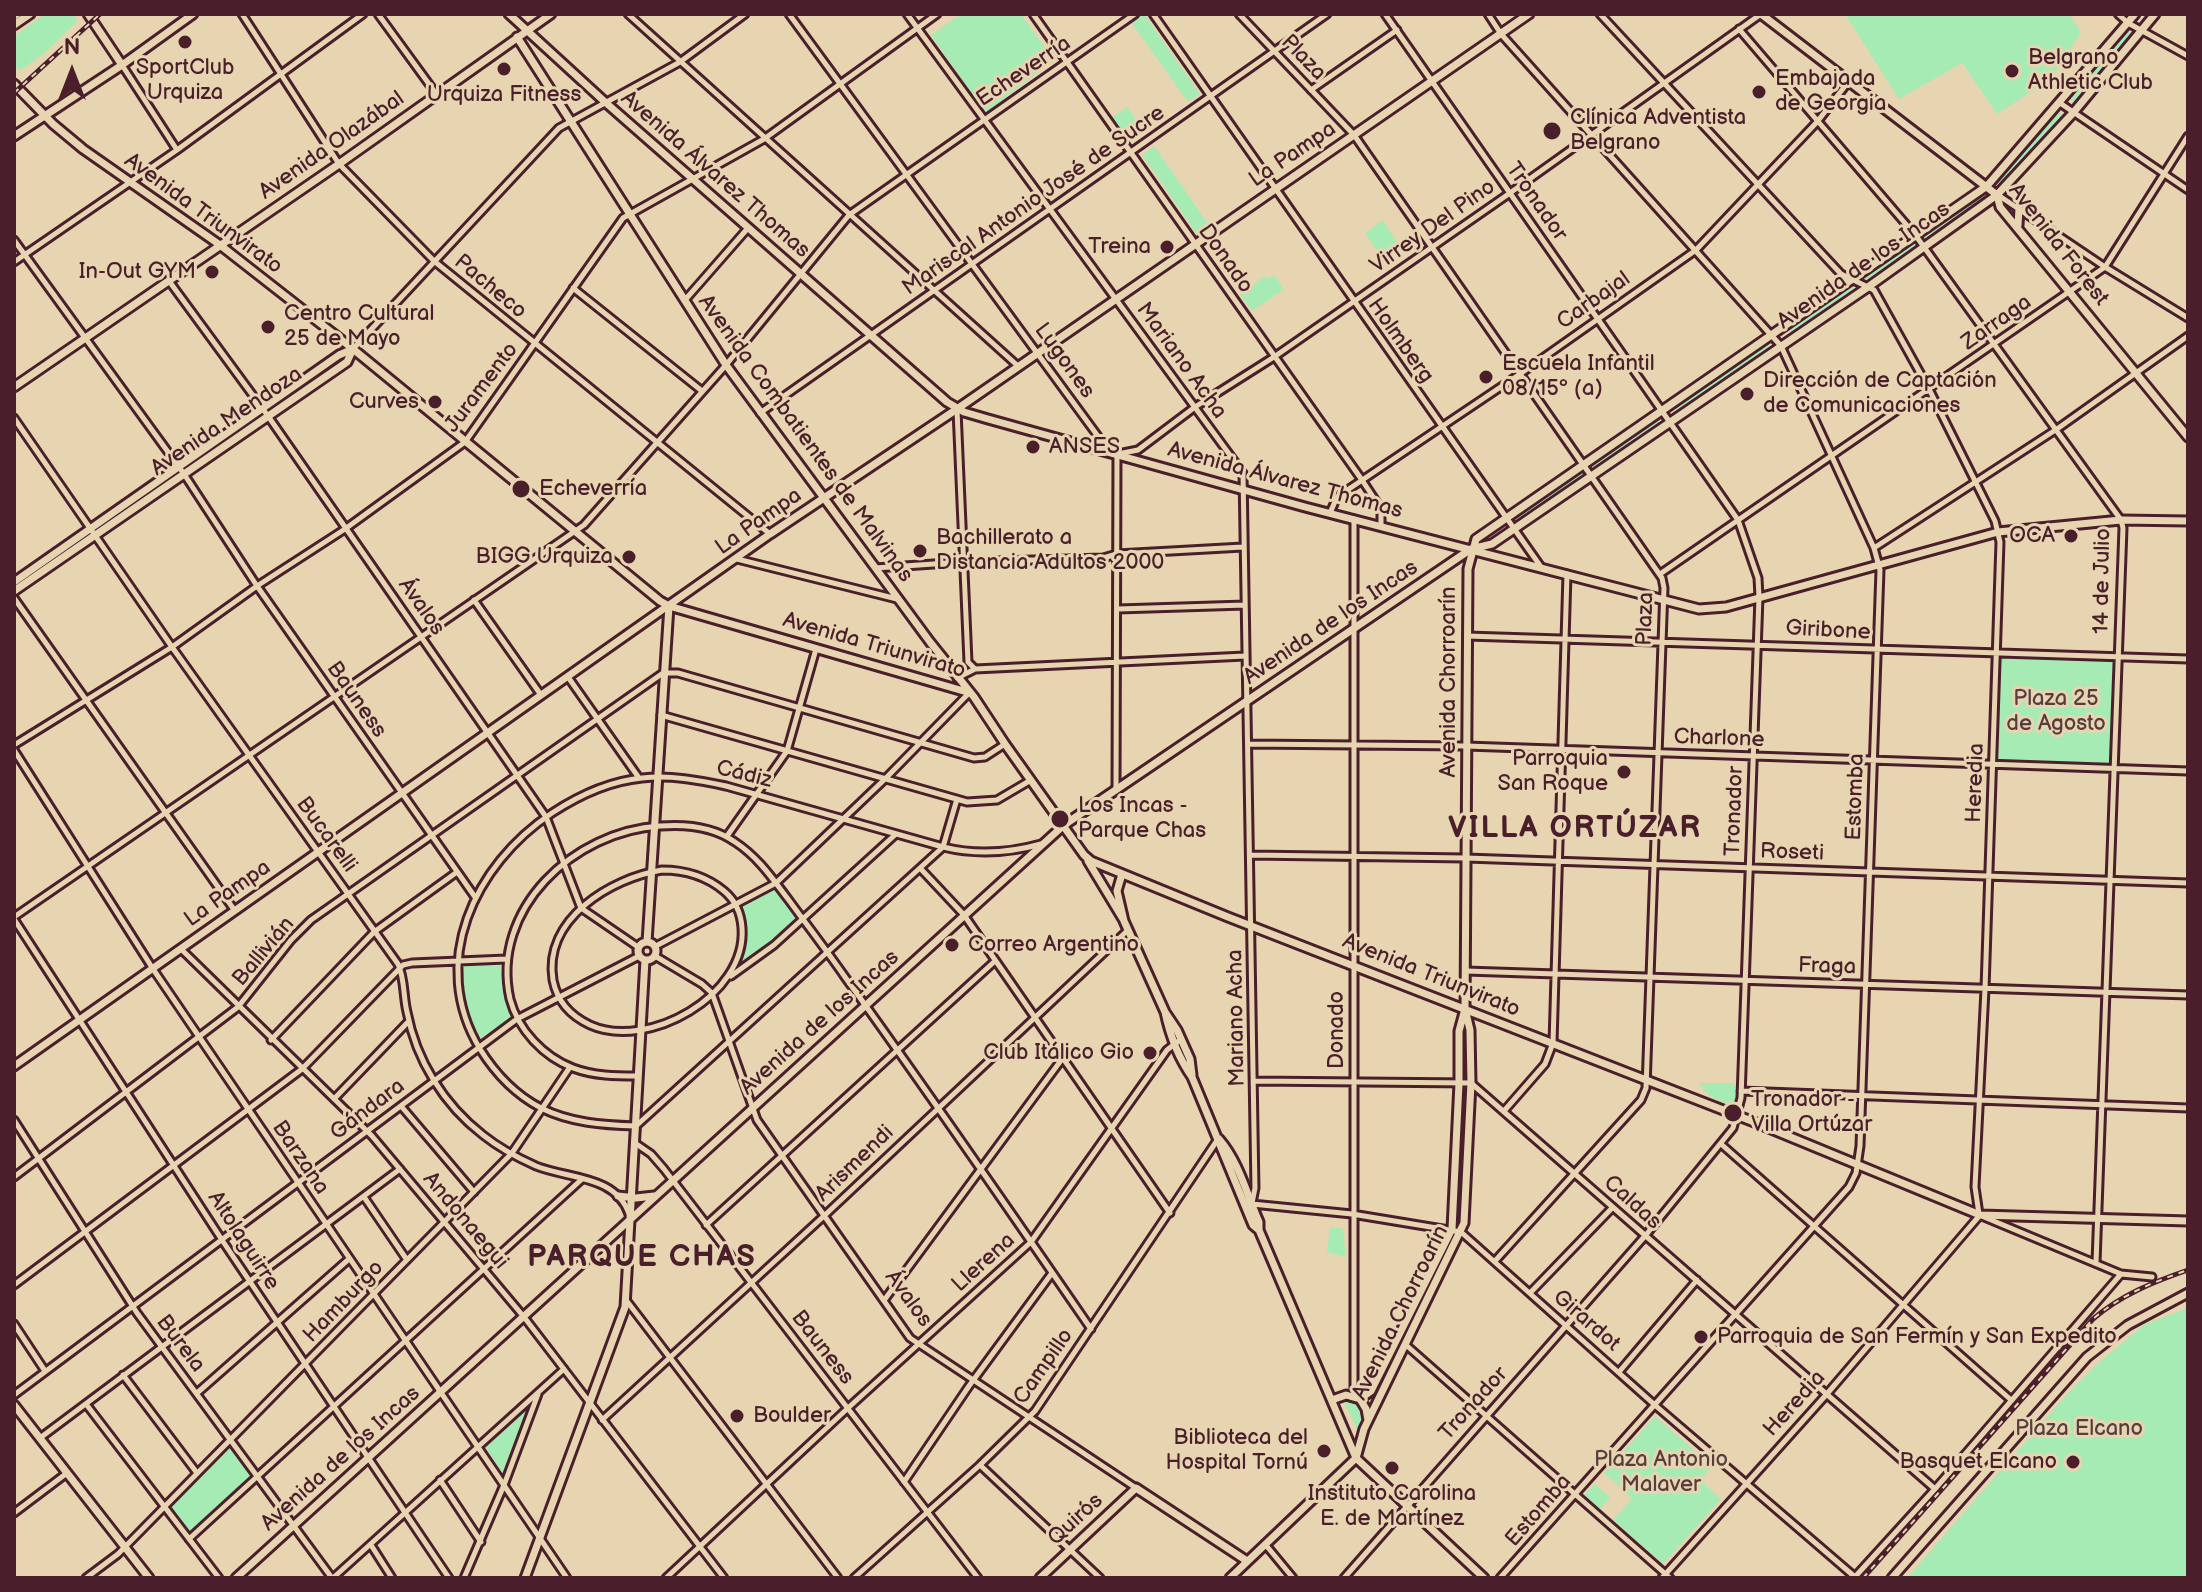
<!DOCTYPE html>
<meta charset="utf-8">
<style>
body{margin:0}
#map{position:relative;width:2202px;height:1592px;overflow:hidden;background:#e7d5b2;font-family:"Balsamiq Sans",sans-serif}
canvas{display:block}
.frame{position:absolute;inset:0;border:16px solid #4a1f2b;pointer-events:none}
.north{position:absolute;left:32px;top:32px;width:80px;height:80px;-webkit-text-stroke:6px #e7d5b2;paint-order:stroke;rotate:0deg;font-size:22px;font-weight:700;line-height:32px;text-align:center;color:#4a1f2b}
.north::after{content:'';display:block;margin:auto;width:28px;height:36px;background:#4a1f2b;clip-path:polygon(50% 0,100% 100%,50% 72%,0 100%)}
</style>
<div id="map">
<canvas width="2202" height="1592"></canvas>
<div class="frame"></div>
<div class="north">N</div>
</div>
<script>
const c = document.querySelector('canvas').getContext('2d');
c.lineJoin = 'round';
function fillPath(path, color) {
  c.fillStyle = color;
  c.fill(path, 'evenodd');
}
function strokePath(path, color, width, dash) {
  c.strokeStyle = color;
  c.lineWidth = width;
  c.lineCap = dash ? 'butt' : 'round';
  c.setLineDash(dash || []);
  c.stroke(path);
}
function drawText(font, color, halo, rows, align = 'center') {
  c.font = font + ' "Balsamiq Sans",sans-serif';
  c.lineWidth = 6;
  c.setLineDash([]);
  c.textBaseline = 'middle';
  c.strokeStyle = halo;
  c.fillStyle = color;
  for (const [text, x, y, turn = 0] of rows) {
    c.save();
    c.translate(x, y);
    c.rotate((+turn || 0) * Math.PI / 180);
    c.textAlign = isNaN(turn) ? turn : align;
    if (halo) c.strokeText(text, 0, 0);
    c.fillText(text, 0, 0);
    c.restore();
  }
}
const green = new Path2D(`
 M45,14H75L77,21L46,52L19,71L14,65V36Z
 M961,14H1021L1054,60L988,111L983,110L931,35Z
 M1144,14L1200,94L1188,102L1131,22Z
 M1845,14H2069L2081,32L2052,78L1997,114L1962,63L1899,99Z
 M2127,31L2132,34L2075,103L2070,100Z
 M1127,107L1145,132L1130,143L1111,118Z
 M2059,112L2065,117L2004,183L1999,182V179Z
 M1154,146L1209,225L1197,234L1142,155Z
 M1979,195L1983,196L1984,200L1929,239L1924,237V234Z
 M1383,220L1403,252L1395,257L1390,251L1381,256L1365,233Z
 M1913,241L1918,249L1870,281L1864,274Z
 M1274,275L1284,289L1252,311L1240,294L1265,276L1267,279Z
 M1849,285L1854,290L1792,332H1787L1786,329Z
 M1767,341L1769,348L1680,411L1676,410V406Z
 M353,349L347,362L14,591V582Z
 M1656,420L1661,421V425L1595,467H1590L1591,462Z
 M1579,470L1584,473L1583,476L1520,519L1514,520L1513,516Z
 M2000,658L2115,662L2111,765L1997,760Z
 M773,888L796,915L795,923L740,967L738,966L745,935L742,906Z
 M463,964H500L504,996L512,1018L479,1039L465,1003Z
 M1699,1083H1737L1736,1103C1720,1104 1707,1097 1699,1083Z
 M1462,1091H1467L1461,1221L1457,1218Z
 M1330,1227L1343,1229L1346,1257L1327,1252Z
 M2188,1308V1578H1907L2067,1394L2098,1363L2145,1324Z
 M1348,1398L1356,1400C1366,1411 1367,1418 1358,1431L1343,1400Z
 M524,1410L526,1413L503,1473L485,1447Z
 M1655,1416L1712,1466L1700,1480L1721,1499L1663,1564L1613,1520L1632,1498L1604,1473Z
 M230,1447L234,1448L253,1474L194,1529L188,1531L171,1508L172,1503Z
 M1594,1484L1610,1497L1600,1509L1584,1495Z`);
const street = new Path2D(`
 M242,14L339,164L434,261L770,534
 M378,14L437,95
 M628,14L1018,366
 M789,14L1100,439L1117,454L1116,789
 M907,14L1243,473L1255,1188L1252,1203
 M1033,14L1362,480L1381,509V526
 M1153,14L1541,567
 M1239,14L1354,135L1662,578L1664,588L1646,1088L1641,1100L1495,1261
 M1488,14L1501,34L1781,346L1874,548L1880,570L1860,1146L1856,1173L1849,1187L1500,1578
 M1600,14L1841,274L1874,290L1929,389L1995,521L2000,542L1985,989L1975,1187L1979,1214
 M2118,14L2128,23L2188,56
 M1739,29L1916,236L2121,520L2123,528L2096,1263
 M122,65L177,150
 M1311,90L1397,30
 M2060,103L2188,190
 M1998,195L2105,267L2188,318
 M14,240L184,474L257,586L475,897
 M14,262L177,150L363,14
 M169,281L268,416L546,817L581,908L638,947
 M573,288L702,391
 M685,300L748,228
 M353,349L559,128L680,62L745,14
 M957,410L968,662L975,669
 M760,413L1327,14
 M14,418L172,647L398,964C405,979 403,996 407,1012C416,1060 444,1105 483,1135C498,1147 518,1158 536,1166C568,1179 616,1175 629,1214
 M1118,454L1138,450L1195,407L1274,357L1510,193L1761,14
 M1330,513L1337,497L1520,374L1696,250L1817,122L1849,81
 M1874,548L2057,429L2188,336
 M737,559L897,599
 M875,568L963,562L1103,558L1117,554L1243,547
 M1660,574L2105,267L2188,136
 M14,598L235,911
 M474,600L541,695
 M1118,609L1245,605
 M1467,636L2188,659
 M568,677L639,778
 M957,678L975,669L1245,656
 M661,715L967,802L997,800L1031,780
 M1248,744L1466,746L2188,771
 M14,745L172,647L257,586L345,529L465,442L623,218L764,139L937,14
 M14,750L153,969L567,1578
 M957,799L943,847L636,1126C603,1125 571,1123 541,1108C516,1095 495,1073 480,1049C428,963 474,865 552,813C578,796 610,781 642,778C671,775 698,780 726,786L943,847C976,855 1009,853 1041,844
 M727,836L787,751L816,649
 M1250,855L1466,858L2188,883
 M920,868L964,915L1170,1213
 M662,870C685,870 706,876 724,891C736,901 741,913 742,928C747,995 648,1051 590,1025C571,1016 557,1001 553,980C543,919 611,878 662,870Z
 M14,917L584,525L726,365L849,215L1135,14
 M14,919L222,1240L449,1578
 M654,947L776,883L885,779L970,692
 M181,949L372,1136L524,1317L724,1578
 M655,956L702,984L712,993L757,1120L910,1338L1136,1488
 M1466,971L2188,995
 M731,976L774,945L896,834
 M271,1040L374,932L457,872
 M638,1076C616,1076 594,1076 573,1068C544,1057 518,1030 510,999C490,909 574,831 660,826C685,824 714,827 735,842C758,857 772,878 788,899C807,925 827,951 845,977C929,1093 1010,1211 1091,1329
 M1254,1081L1471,1083L1935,1489
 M1741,1091L2188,1108
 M334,1099L408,1022
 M401,1106L474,1192
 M1504,1111L1545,1064L1553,1043L1567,574
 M14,1120L137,1313L332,1578
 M635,1143L651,1154L664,1169L978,1578
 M1721,1144L2010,1399
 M14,1177L238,1007L291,940L311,920L663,673H678L974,758L985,757L1005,744
 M364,1197L407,1260
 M1252,1204L1352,1214L1461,1232L1656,1406L1855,1577
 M1984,1217L2121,1274L2152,1277
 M706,1225L995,961
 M14,1285L302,1069L403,965L412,963L506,959
 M1530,1293L1613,1207
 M885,1299L1062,1059
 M626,1300L838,1578
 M14,1324L45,1371
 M1406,1345L1670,1578
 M1619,1372L1697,1280
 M123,1375L197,1473
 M197,1393L349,1259
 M14,1395L517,1019L639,956
 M1354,1396V519
 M86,1404L219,1578
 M602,1420L825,1215L1128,930
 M40,1438L400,1169
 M980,1465L1100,1578
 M440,1480L481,1542
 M904,1482L969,1386L1052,1273
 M14,1513L67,1473
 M189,1539L582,1179
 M1265,1544L1293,1578
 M371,1545L392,1578
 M86,1578L118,1554L512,1153L570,1067
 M333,1578L564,1369
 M464,1578L504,1485L538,1394
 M666,1578L848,1408L1031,1242L1167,1050L1181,1039
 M854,1578L980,1465L1035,1411L1218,1139
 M1344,1578L1645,1236L1733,1128L1741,1098L1759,597L1758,578L1738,520L1385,14
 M1662,1578L1826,1395L1980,1215
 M1854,1578L1935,1489L2121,1274`);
const secondary = new Path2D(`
 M88,14L122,65
 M509,14L605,102L947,402L964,412L988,419L1305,507L1699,609L1726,607L1998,532L2121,520L2188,521
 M1761,14L1997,195L2000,207L2188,437
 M14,16L17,14
 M14,25L30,14
 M517,37L726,365L930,642L974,697L1005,744L1084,855L1091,861L1228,917L1754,1122L1980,1215L2188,1221
 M14,84L53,124L83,149L220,245L353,349L660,601L669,606L967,692
 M14,136L122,65L193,14
 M2018,225L2019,209
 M14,387L339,164L551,14
 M14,582L339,355L353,349
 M14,591L347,362L353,349
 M1088,861L1123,919
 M1122,874L1117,891L1124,921L1165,1012L1177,1030L1190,1059L1192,1075
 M638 951a9 9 0 1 1 18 0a9 9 0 1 1-18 0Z
 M647,942L669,606
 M1165,1012C1170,1036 1178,1057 1192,1077L1253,1225L1259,1230
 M14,1066L770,534L957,409L1529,14
 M1219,1139C1239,1162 1247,1195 1259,1222V1230L1356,1458L1484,1578
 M618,1196L636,1198L654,1196
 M1360,1399L1371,1391L1452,1229L1459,1083V1031L1465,1009
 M1332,1400L1346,1395L1360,1399L1366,1409L1368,1420
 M14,1405L149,1578
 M236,1578L1064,825L1471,549L1492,544L1868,287L1997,195L2073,113L2155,14
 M525,1578L625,1307L645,960
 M1040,1578L1136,1488L1247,1561
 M1230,1578L1356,1458L1364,1429L1464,1223L1471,1083L1470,1030L1465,1009L1468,569L1476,539L1987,186L2135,14
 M1892,1578L2087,1357L2128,1325L2188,1293`);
const rail = new Path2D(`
 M14,93L100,14
 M1863,1578L2093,1319C2121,1295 2153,1282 2188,1270`);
const markers = [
 [185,42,8,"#4a1f2b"],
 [504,69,8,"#4a1f2b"],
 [2012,71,8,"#4a1f2b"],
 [1759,92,8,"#4a1f2b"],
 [1552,131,10,"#4a1f2b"],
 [1167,247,8,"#4a1f2b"],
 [212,272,8,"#4a1f2b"],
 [268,327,8,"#4a1f2b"],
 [1486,377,8,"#4a1f2b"],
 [1747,394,8,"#4a1f2b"],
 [435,402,8,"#4a1f2b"],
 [1033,447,8,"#4a1f2b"],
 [521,489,10,"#4a1f2b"],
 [2071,536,8,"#4a1f2b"],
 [920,551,8,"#4a1f2b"],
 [629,557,8,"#4a1f2b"],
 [1624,772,8,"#4a1f2b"],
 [1060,819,10,"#4a1f2b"],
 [952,945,8,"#4a1f2b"],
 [1150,1053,8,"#4a1f2b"],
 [1733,1113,10,"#4a1f2b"],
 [1701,1337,8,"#4a1f2b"],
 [737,1416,8,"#4a1f2b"],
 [1324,1451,8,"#4a1f2b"],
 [2073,1462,8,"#4a1f2b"],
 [1392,1468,8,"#4a1f2b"]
];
const streetNames = [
 ["Plaza",1303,58,46],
 ["Echeverría",1024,72,-34],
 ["Avenida Olazábal",332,146,-35],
 ["La Pampa",1293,155,-34],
 ["Avenida Álvarez Thomas",715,175,41],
 ["Mariscal Antonio José de Sucre",1034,201,-35],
 ["Tronador",1536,202,55],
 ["Avenida Triunvirato",203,214,36],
 ["Virrey Del Pino",1433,227,-35],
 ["Avenida Forest",2058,245,52],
 ["Donado",1225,259,55],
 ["Avenida de los Incas",1864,266,-35],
 ["Pacheco",490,287,40],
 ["Carbajal",1594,301,-35],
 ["Zarraga",1997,323,-35],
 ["Holmberg",1400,341,55],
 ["Lugones",1064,361,54],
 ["Mariano Acha",1181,361,54],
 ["Juramento",482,388,-53],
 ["Avenida Mendoza",227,422,-34],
 ["Avenida Combatientes de Malvinas",805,439,54],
 ["Avenida Álvarez Thomas",1285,481,15],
 ["La Pampa",759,522,-35],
 ["14 de Julio",2103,581,-89],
 ["Ávalos",421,607,55],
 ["Plaza",1646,619,-88],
 ["Avenida de los Incas",1331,623,-34],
 ["Giribone",1828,631,3],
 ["Avenida Triunvirato",874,646,16],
 ["Avenida Chorroarín",1449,682,-90],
 ["Bauness",356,700,55],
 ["Charlone",1719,739,2],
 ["Cádiz",744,775,14],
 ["Heredia",1976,783,-88],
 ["Estomba",1856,797,-88],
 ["Tronador",1735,811,-88],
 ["Bucarelli",326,835,54],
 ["Roseti",1792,853,2],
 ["La Pampa",228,894,-35],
 ["Ballivián",264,952,-50],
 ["Fraga",1827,967,2],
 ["Avenida Triunvirato",1431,976,22],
 ["Mariano Acha",1237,1018,-91],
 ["Avenida de los Incas",820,1023,-42],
 ["Donado",1337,1030,-90],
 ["Gándara",368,1110,-37],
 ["Barzana",300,1158,56],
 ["Arismendi",855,1164,-44],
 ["Caldas",1632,1203,42],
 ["Andonaegui",465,1221,50],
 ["Altolaguirre",243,1241,57],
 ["Llerena",984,1263,-42],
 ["Ávalos",908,1299,54],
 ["Hamburgo",344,1302,-46],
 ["Avenida Chorroarín",1401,1313,-64],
 ["Girardot",1586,1321,41],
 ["Burela",180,1344,53],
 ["Bauness",822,1348,52],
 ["Campillo",1044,1367,-55],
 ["Tronador",1474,1404,-48],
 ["Heredia",1795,1404,-48],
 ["Avenida de los Incas",341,1459,-42],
 ["Estomba",1539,1511,-49],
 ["Quirós",1076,1520,-43]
];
const poiNames = [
 ["Belgrano",2028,58],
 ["Athletic Club",2028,83],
 ["SportClub",185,68,"center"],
 ["Urquiza",185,93,"center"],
 ["Embajada",1775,79],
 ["de Georgia",1775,104],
 ["Urquiza Fitness",504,95,"center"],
 ["Clínica Adventista",1570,118],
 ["Belgrano",1570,143],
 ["Treina",1151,247,"right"],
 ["In-Out GYM",196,272,"right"],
 ["Centro Cultural",284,314],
 ["25 de Mayo",284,339],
 ["Escuela Infantil",1502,364],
 ["08/15º (a)",1502,389],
 ["Dirección de Captación",1763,381],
 ["de Comunicaciones",1763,406],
 ["Curves",419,402,"right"],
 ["ANSES",1049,447],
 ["Echeverría",539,489],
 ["OCA",2055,536,"right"],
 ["Bachillerato a",936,538],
 ["Distancia Adultos 2000",936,563],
 ["BIGG Urquiza",613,557,"right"],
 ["Parroquia",1608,759,"right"],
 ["San Roque",1608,784,"right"],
 ["Los Incas -",1078,806],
 ["Parque Chas",1078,831],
 ["Correo Argentino",968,945],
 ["Club Itálico Gio",1134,1053,"right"],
 ["Tronador -",1751,1100],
 ["Villa Ortúzar",1751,1125],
 ["Parroquia de San Fermín y San Expedito",1717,1337],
 ["Boulder",753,1416],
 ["Biblioteca del",1308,1438,"right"],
 ["Hospital Tornú",1308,1463,"right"],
 ["Basquet Elcano",2057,1462,"right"],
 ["Instituto Carolina",1392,1494,"center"],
 ["E. de Martínez",1392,1519,"center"]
];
const parkNames = [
 ["Plaza 25",2056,699],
 ["de Agosto",2056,724],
 ["Plaza Elcano",2079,1429],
 ["Plaza Antonio",1661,1460],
 ["Malaver",1661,1485]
];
const districtNames = [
 ["VILLA ORTÚZAR",1575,829],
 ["PARQUE CHAS",642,1258]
];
fillPath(green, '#a6eab4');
strokePath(street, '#4a1f2b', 11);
strokePath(secondary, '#4a1f2b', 13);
strokePath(street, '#e7d5b2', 5);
strokePath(secondary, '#e7d5b2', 7);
strokePath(rail, '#4a1f2b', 5);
strokePath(rail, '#e7d5b2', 2, [6]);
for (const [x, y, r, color] of markers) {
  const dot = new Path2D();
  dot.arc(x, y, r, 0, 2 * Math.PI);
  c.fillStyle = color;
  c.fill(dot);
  strokePath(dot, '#e7d5b2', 3);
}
drawText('22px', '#4a1f2b', '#e7d5b2', streetNames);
drawText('22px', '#4a1f2b', '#e7d5b2', poiNames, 'left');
drawText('22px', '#583d40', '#e7d5b2', parkNames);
c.letterSpacing = '2px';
drawText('bold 30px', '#4a1f2b', '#e7d5b2', districtNames);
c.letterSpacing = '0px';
</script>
